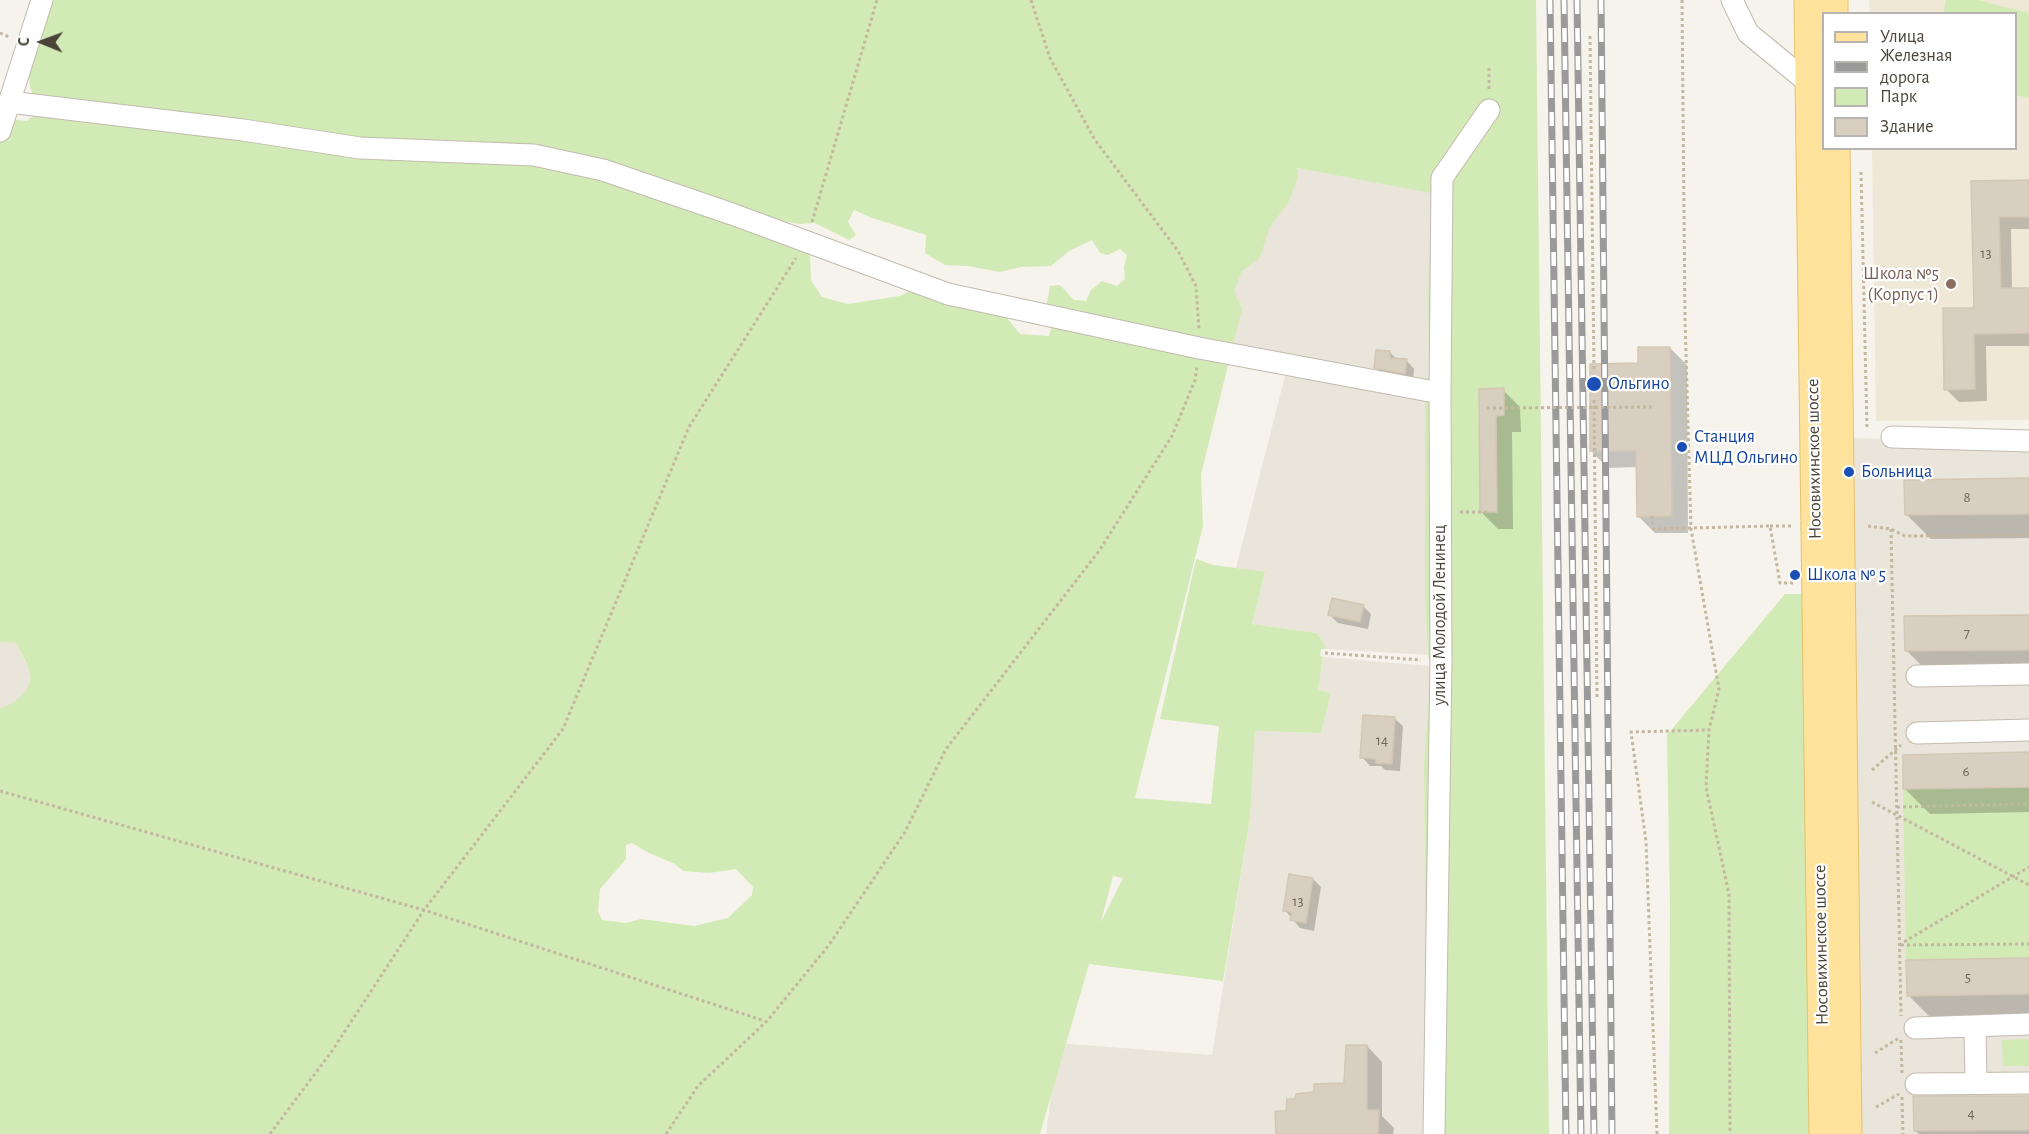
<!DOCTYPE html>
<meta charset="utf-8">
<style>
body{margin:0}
#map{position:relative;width:2029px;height:1134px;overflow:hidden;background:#f6f3ec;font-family:"Alegreya Sans",sans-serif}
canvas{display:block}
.legend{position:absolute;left:1822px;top:12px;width:195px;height:138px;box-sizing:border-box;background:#fff;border:2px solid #b7b4b0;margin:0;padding:8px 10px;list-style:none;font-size:18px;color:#4b4439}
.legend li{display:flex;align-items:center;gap:12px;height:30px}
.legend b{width:30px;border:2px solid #b7b4b0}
.north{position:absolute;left:12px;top:12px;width:60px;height:60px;-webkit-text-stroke:4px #fff;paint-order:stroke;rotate:271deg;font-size:16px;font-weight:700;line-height:24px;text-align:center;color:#4b4439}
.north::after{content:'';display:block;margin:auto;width:21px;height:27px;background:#4b4439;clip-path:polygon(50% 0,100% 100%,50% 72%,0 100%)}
</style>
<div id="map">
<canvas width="2029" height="1134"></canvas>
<ul class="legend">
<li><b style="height:8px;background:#ffe39c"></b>Улица</li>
<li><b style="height:8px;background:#9a9a9a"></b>Железная дорога</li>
<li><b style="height:16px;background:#d2eab5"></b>Парк</li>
<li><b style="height:16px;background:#d8cfc1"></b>Здание</li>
</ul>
<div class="north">С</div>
</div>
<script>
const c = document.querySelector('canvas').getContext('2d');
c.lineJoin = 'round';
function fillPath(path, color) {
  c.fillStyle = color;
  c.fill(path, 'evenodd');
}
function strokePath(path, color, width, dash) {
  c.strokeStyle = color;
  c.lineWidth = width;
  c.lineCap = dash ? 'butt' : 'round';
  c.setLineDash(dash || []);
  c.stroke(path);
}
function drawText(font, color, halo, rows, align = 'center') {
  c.font = font + ' "Alegreya Sans",sans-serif';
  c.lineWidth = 4.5;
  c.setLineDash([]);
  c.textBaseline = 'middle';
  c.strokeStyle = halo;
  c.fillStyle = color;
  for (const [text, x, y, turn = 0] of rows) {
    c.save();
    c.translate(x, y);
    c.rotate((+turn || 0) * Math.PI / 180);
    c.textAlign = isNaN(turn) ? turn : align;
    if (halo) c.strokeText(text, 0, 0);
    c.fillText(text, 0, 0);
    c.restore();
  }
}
const residential = new Path2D(`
 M1296,168L1431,192L1428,294L1429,375L1425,384L1223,346L1234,287Z
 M1286,372L1425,400V599L1428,655L1327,649L1317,633L1252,624L1265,573L1236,568Z
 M1852,438L2029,443V1134H1862Z
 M0,642L16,643L30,671L29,688L14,704L0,709Z
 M1323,657L1431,666L1424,765L1427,1134H1046L1058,1043L1212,1055L1250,818L1255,731L1321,733L1331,693L1318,690Z`);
const education = new Path2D(`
 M1869,0H2029V420L1876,421L1872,149L2016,148V14L1870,13Z`);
const green = new Path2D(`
 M49,0H1536L1549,1134H1427L1424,765L1431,666L1428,655L1425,599V384L1429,375L1428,294L1431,193L1297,168L1298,177L1288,203L1269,228L1260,258L1242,271L1234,291L1242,309L1201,474L1203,526L1135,798L1211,804L1219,726L1160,719L1196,559L1214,565L1265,572L1252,624L1317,633L1327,649H1321L1320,656L1323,657L1318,690L1331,693L1321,733L1255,731L1250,818L1223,981L1089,964L1040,1134H0V709C16,703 35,689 29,670C26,660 20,651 16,643L0,642V118L27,121L38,112L30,86L28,63ZM854,210L872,218L926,235L925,253L945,265L968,266L1000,272L1021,267L1051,266L1069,251L1092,240L1100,253L1108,255L1120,249L1127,255L1124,267L1125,279L1117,286L1102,281L1091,290L1086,301L1074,300L1060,285L1050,286L1044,321L1051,328L1049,336L1020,334L1007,318L912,290L900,296L848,304L822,297L811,280L810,253L780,234L784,221L800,224L815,223L849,240L856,235L848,222ZM632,843L647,852L675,864L683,871L709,873L736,869L753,887L752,895L728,918L694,926L641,919L626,923L602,920L598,911L600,889L626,859V845ZM1113,876L1123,878L1101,922V921Z
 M1946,0H1978L2029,13V98L2016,95V14L1943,13Z
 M1785,594H1805L1809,1134H1669L1670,907L1667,735Z
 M2029,787V958L1906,960L1903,789Z
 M2029,1039V1066H2003L2002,1040Z`);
const shadow = new Path2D(`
 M2029,181V229H2011L2012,290L2029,289V346H1986L1987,401L1959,402L1946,389L1975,309L1972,182Z
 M1670,348L1687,365L1688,533H1655L1638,516V467L1608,468L1591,451L1639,365Z
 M1390,352L1397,360H1406L1414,369L1413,381L1384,376L1376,367Z
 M1480,390H1503L1520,407L1521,432H1512L1513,529H1498L1481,512Z
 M2029,480V538L1931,539L1906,514Z
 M1363,606L1371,614L1368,629L1338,623L1330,615Z
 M2029,616V674L1931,675L1906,650Z
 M1394,718L1403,726L1400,771L1385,770L1381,766H1370L1362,757Z
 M2029,754V812L1930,814L1905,789Z
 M1313,879L1321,887L1314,931L1300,928L1285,910Z
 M2029,960V1018L1933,1020L1908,995Z
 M1367,1046L1382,1062V1116L1394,1128L1393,1134H1277L1288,1112L1297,1101L1346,1085Z
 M2029,1097V1134H1919L1915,1131Z`);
const building = new Path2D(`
 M2029,180V217H1999L2001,288H2029V333L1974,334L1975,389L1944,390L1943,308H1974L1971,181Z
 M1638,347H1670L1672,516L1637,517L1636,451H1590V364L1638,363Z
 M1376,350L1390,351V358L1407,359L1405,374L1374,368Z
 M1504,388V415L1496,416L1497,512H1480L1479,389Z
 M2029,478V514L1905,515L1904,480Z
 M1332,598L1364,605L1360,622L1328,615Z
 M2029,615V650L1905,651L1904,616Z
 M1363,715L1395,717L1392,764L1376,763V759L1360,758Z
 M2029,752V787L1903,789V755Z
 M1289,874L1313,878L1306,923L1290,920L1292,912L1283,911Z
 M2029,958V994L1907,996L1906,960Z
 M1346,1045H1367V1110H1379L1378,1134H1276L1275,1111H1286L1287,1099H1295L1296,1094L1314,1092V1084L1344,1083Z
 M1913,1096H2029V1130L1914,1131Z`);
const path = new Path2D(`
 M1031,0L1050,58L1095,140L1178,251L1196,286L1199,329
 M1682,0L1685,318L1691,529L1719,689L1709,730L1706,787L1729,894L1730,1134
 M0,33L9,37
 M1590,36L1594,370
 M1489,68V91
 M1861,172L1867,428
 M812,222L877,0
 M1594,400L1597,698
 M1460,512H1488
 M1652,516L1653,529L1770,526L1780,583H1794
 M1770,526H1794
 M1868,526L1891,529L1905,536L2029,535
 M1891,529L1901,1016
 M1325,653L1421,660
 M1872,770L1901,745
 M0,791L424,910L563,729L689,427L796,258
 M1872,802L2029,885
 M1897,807L2029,804
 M1899,945L2029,867
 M1901,945L2029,944
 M1901,1040L1902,1073
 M1875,1053L1899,1038
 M1902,1097L1903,1134
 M1876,1107L1899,1094
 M270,1134L332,1051L424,910L765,1021
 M666,1134L698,1086L767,1021L829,945L905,832L946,749L1099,551L1172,436L1195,380L1197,366
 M1657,1134L1646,841L1631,732L1709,730`);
const minor = new Path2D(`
 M1732,0L1748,33L1810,84
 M9,102L243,130L360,148L534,155L603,170L732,214L948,294L1199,348L1440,393
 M0,131L42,0
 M1892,437L2029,441
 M1917,676L2029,674
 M1917,733L2029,730
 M1975,1026L1976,1083
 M1915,1028L2029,1024
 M1916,1084L2029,1083
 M1434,1134L1441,661L1440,393L1442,178L1489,110`);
const major = new Path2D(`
 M1808,0L1823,1134
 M1834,0V14
 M1836,148L1848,1134`);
const rail = new Path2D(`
 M1550,0L1566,1134
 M1564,0L1581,1134
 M1577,0L1594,1134
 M1601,0L1612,1134`);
const pathBridge = new Path2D(`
 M1487,408L1652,407`);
const markers = [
 [1951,284,6,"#8d6e63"],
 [1594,384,8,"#1a4fb4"],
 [1682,447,6,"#1a4fb4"],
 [1849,472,6,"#1a4fb4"],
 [1795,575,6,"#1a4fb4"]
];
const numberNames = [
 ["13",1986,253],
 ["8",1967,497],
 ["7",1967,633],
 ["14",1382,740],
 ["6",1966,771],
 ["13",1298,901],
 ["5",1968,977],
 ["4",1971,1113]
];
const educationNames = [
 ["Школа №5",1939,274],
 ["(Корпус 1)",1939,295]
];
const transitNames = [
 ["Ольгино",1608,384],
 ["Станция",1694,437],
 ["МЦД Ольгино",1694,458],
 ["Больница",1861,472],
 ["Школа № 5",1807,575]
];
const streetNames = [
 ["Носовихинское шоссе",1814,459,-91],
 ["улица Молодой Ленинец",1440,615,-90],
 ["Носовихинское шоссе",1821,945,-91]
];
fillPath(residential, '#eae5da');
fillPath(education, '#efe8d6');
fillPath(green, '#d2eab5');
fillPath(shadow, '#0003');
fillPath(building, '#d8cfc1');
strokePath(building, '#d3c7b4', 1.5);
strokePath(minor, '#c2bbae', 23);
strokePath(major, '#e6c16a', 29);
strokePath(path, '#c4b79f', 3, [3, 3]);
strokePath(minor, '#fff', 21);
strokePath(major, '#ffe39c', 27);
strokePath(rail, '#9a9a9a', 7);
strokePath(rail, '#fff', 4.5, [14]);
strokePath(pathBridge, '#c4b79f', 3, [3, 3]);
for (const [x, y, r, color] of markers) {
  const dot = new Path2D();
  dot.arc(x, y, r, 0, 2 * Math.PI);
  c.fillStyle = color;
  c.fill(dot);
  strokePath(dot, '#fff', 2);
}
drawText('15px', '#6e675b', null, numberNames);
drawText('18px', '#785e54', '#fff', educationNames, 'right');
drawText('18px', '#164399', '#fff', transitNames, 'left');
drawText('18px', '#4b4439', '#fff', streetNames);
</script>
